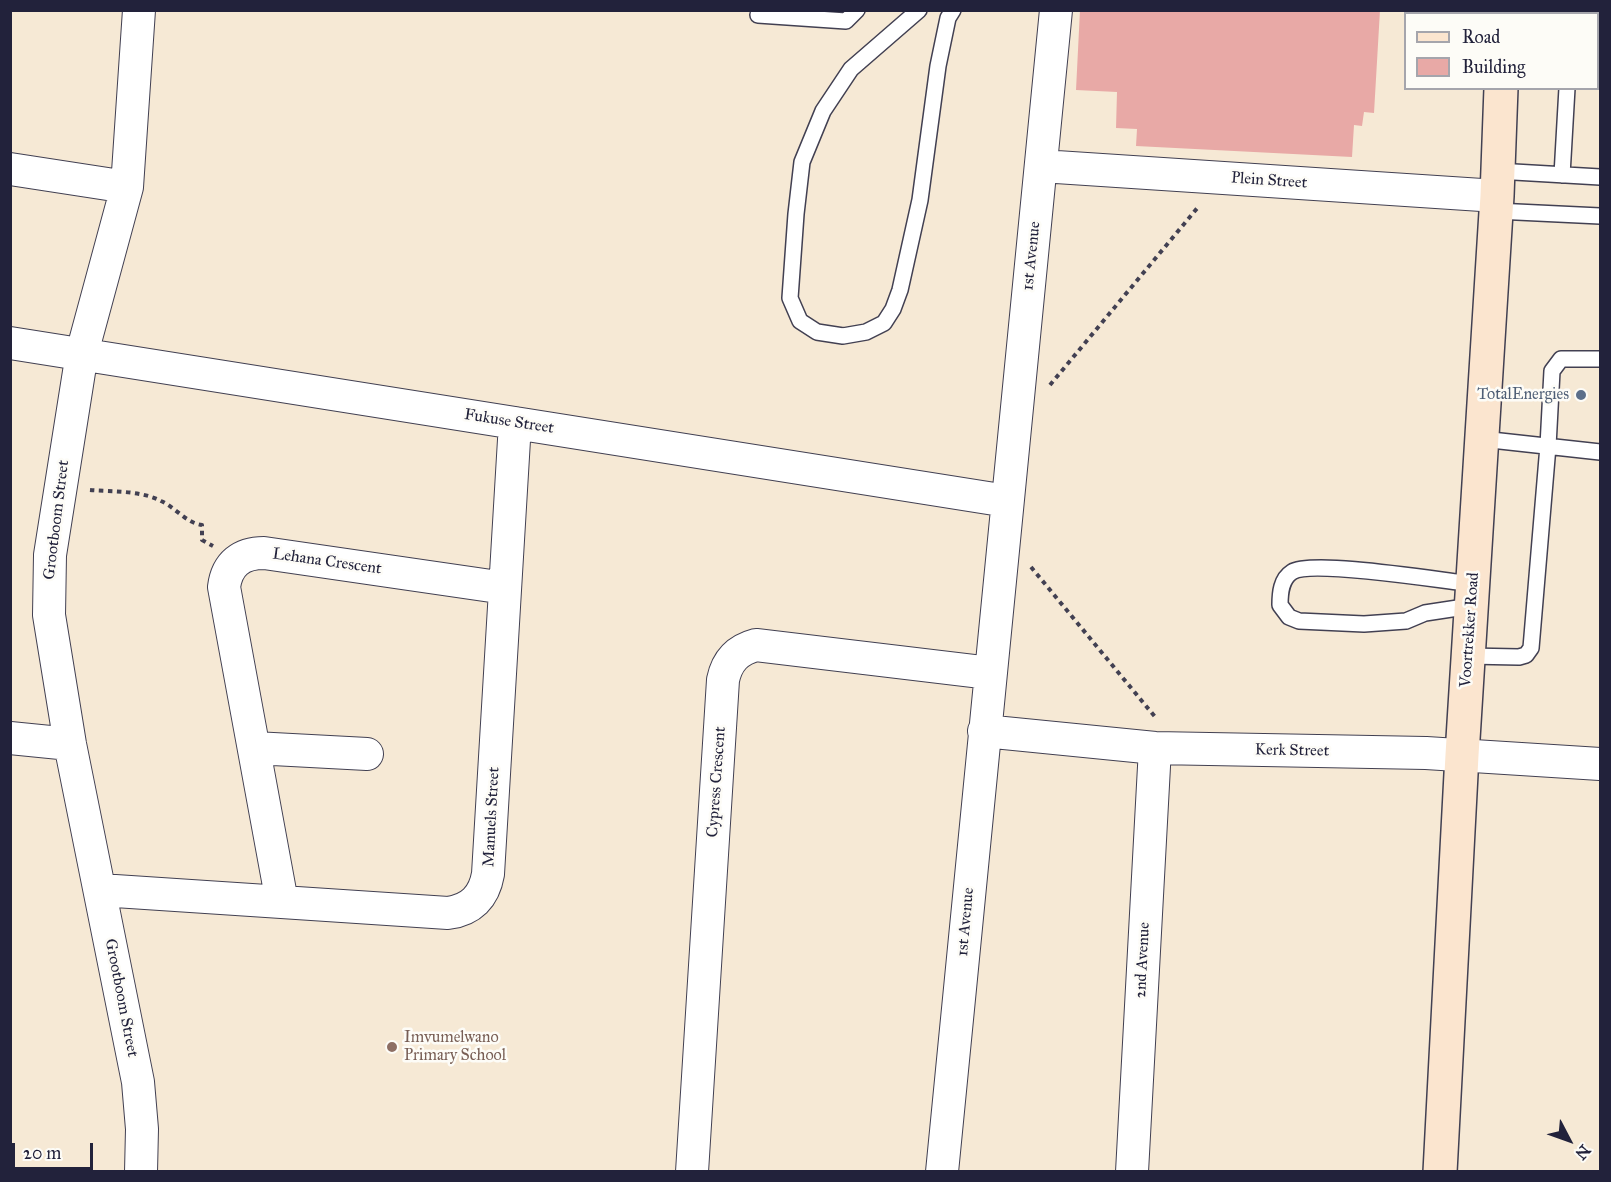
<!DOCTYPE html>
<style>
body{margin:0}
#map{position:relative;width:1611px;height:1182px;overflow:hidden;background:#f6e9d5;font-family:"IM FELL Great Primer",serif}
canvas{display:block}
.frame{position:absolute;inset:0;border:12px solid #22223b;pointer-events:none}
.legend{position:absolute;left:1404px;top:12px;width:195px;height:78px;box-sizing:border-box;background:#fdfcf7;border:2px solid #a5a5ac;margin:0;padding:8px 10px;list-style:none;font-size:18px;color:#22223b}
.legend li{display:flex;align-items:center;gap:12px;height:30px}
.legend b{width:30px;border:2px solid #a5a5ac}
.north{position:absolute;left:1539px;top:1110px;width:60px;height:60px;-webkit-text-stroke:4px #fdfcf7;paint-order:stroke;rotate:131deg;font-size:16px;font-weight:700;line-height:24px;text-align:center;color:#22223b}
.north::after{content:'';display:block;margin:auto;width:21px;height:27px;background:#22223b;clip-path:polygon(50% 0,100% 100%,50% 72%,0 100%)}
.scale{position:absolute;left:12px;top:1143px;width:81px;height:27px;box-sizing:border-box;border:3px solid #22223b;border-top:0;padding-left:8px;font-size:18px;line-height:21px;white-space:nowrap;color:#22223b;-webkit-text-stroke:4px #fdfcf7;paint-order:stroke}
</style>
<div id="map">
<canvas width="1611" height="1182"></canvas>
<div class="frame"></div>
<ul class="legend">
<li><b style="height:8px;background:#fbe5cf"></b>Road</li>
<li><b style="height:16px;background:#e8a9a6"></b>Building</li>
</ul>
<div class="north">N</div>
<div class="scale">20 m</div>
</div>
<script>
const c = document.querySelector('canvas').getContext('2d');
c.lineJoin = 'round';
function fillPath(path, color) {
  c.fillStyle = color;
  c.fill(path, 'evenodd');
}
function strokePath(path, color, width, dash) {
  c.strokeStyle = color;
  c.lineWidth = width;
  c.lineCap = dash ? 'butt' : 'round';
  c.setLineDash(dash || []);
  c.stroke(path);
}
function drawText(font, color, halo, rows, align = 'center') {
  c.font = font + ' "IM FELL Great Primer",serif';
  c.lineWidth = 5;
  c.setLineDash([]);
  c.textBaseline = 'middle';
  c.strokeStyle = halo;
  c.fillStyle = color;
  for (const [text, x, y, turn = 0] of rows) {
    c.save();
    c.translate(x, y);
    c.rotate((+turn || 0) * Math.PI / 180);
    c.textAlign = isNaN(turn) ? turn : align;
    if (halo) c.strokeText(text, 0, 0);
    c.fillText(text, 0, 0);
    c.restore();
  }
}
const building = new Path2D(`
 M1080,10H1380L1374,113L1364,112L1362,126L1354,125L1352,157L1136,146L1137,129L1116,128L1117,92L1076,90Z`);
const path = new Path2D(`
 M1050,385L1199,206
 M90,490C112,492 140,490 161,501C175,507 186,523 202,525V540L213,546
 M1031,567L1156,718`);
const lane = new Path2D(`
 M919,10L851,69L823,111L802,162L796,214L790,298L800,321L817,332L843,336L866,332L884,323L893,309L900,290L920,200L938,66L948,18L953,10
 M1571,14L1572,10
 M758,15L846,21L857,10
 M1497,171L1600,177
 M1562,175L1567,88
 M1496,211L1600,216
 M1482,439L1600,452
 M1471,606L1425,613L1406,621L1364,624L1299,621L1289,617L1280,605C1280,593 1281,579 1292,572C1312,559 1443,581 1473,584
 M1468,656L1519,657L1526,655L1531,648L1548,446L1552,371L1561,359H1600`);
const street = new Path2D(`
 M139,10L127,187L82,353L50,555L49,615L70,744L138,1082L142,1129L141,1172
 M1041,166L1497,196
 M10,169L127,187
 M10,343L1007,501
 M984,731L1155,748L1426,753L1600,764
 M10,738L70,744
 M254,748L367,754
 M100,890L448,913C471,910 484,897 488,874L515,423
 M282,902L224,587C227,564 241,553 264,553L505,588
 M692,1172L723,680C727,661 737,650 756,645L990,673
 M942,1172L1056,10
 M1132,1172L1155,748`);
const secondary = new Path2D(`
 M1504,14L1505,10
 M1440,1172L1462,755L1497,196L1501,88`);
const markers = [
 [1581,395,6,"#5c6f8a"],
 [392,1047,6,"#8d6e63"]
];
const streetNames = [
 ["Plein Street",1269,181,4],
 ["1st Avenue",1032,256,-84],
 ["Fukuse Street",509,422,9],
 ["Grootboom Street",57,520,-83],
 ["Lehana Crescent",327,562,8],
 ["Voortrekker Road",1470,630,-86],
 ["Kerk Street",1292,751,1],
 ["Cypress Crescent",717,782,-86],
 ["Manuels Street",492,817,-87],
 ["1st Avenue",966,922,-85],
 ["2nd Avenue",1143,960,-87],
 ["Grootboom Street",121,998,79]
];
const serviceNames = [
 ["TotalEnergies",1569,395]
];
const educationNames = [
 ["Imvumelwano",404,1038],
 ["Primary School",404,1056]
];
fillPath(building, '#e8a9a6');
strokePath(lane, '#424052', 18);
strokePath(street, '#424052', 34);
strokePath(secondary, '#424052', 36);
strokePath(path, '#424052', 4, [4.5, 4.5]);
strokePath(lane, '#fff', 15);
strokePath(street, '#fff', 32);
strokePath(secondary, '#fbe5cf', 33);
for (const [x, y, r, color] of markers) {
  const dot = new Path2D();
  dot.arc(x, y, r, 0, 2 * Math.PI);
  c.fillStyle = color;
  c.fill(dot);
  strokePath(dot, '#fdfcf7', 2);
}
drawText('16px', '#22223b', '#fdfcf7', streetNames);
drawText('16px', '#4e5e75', '#fdfcf7', serviceNames, 'right');
drawText('16px', '#785e54', '#fdfcf7', educationNames, 'left');
</script>
